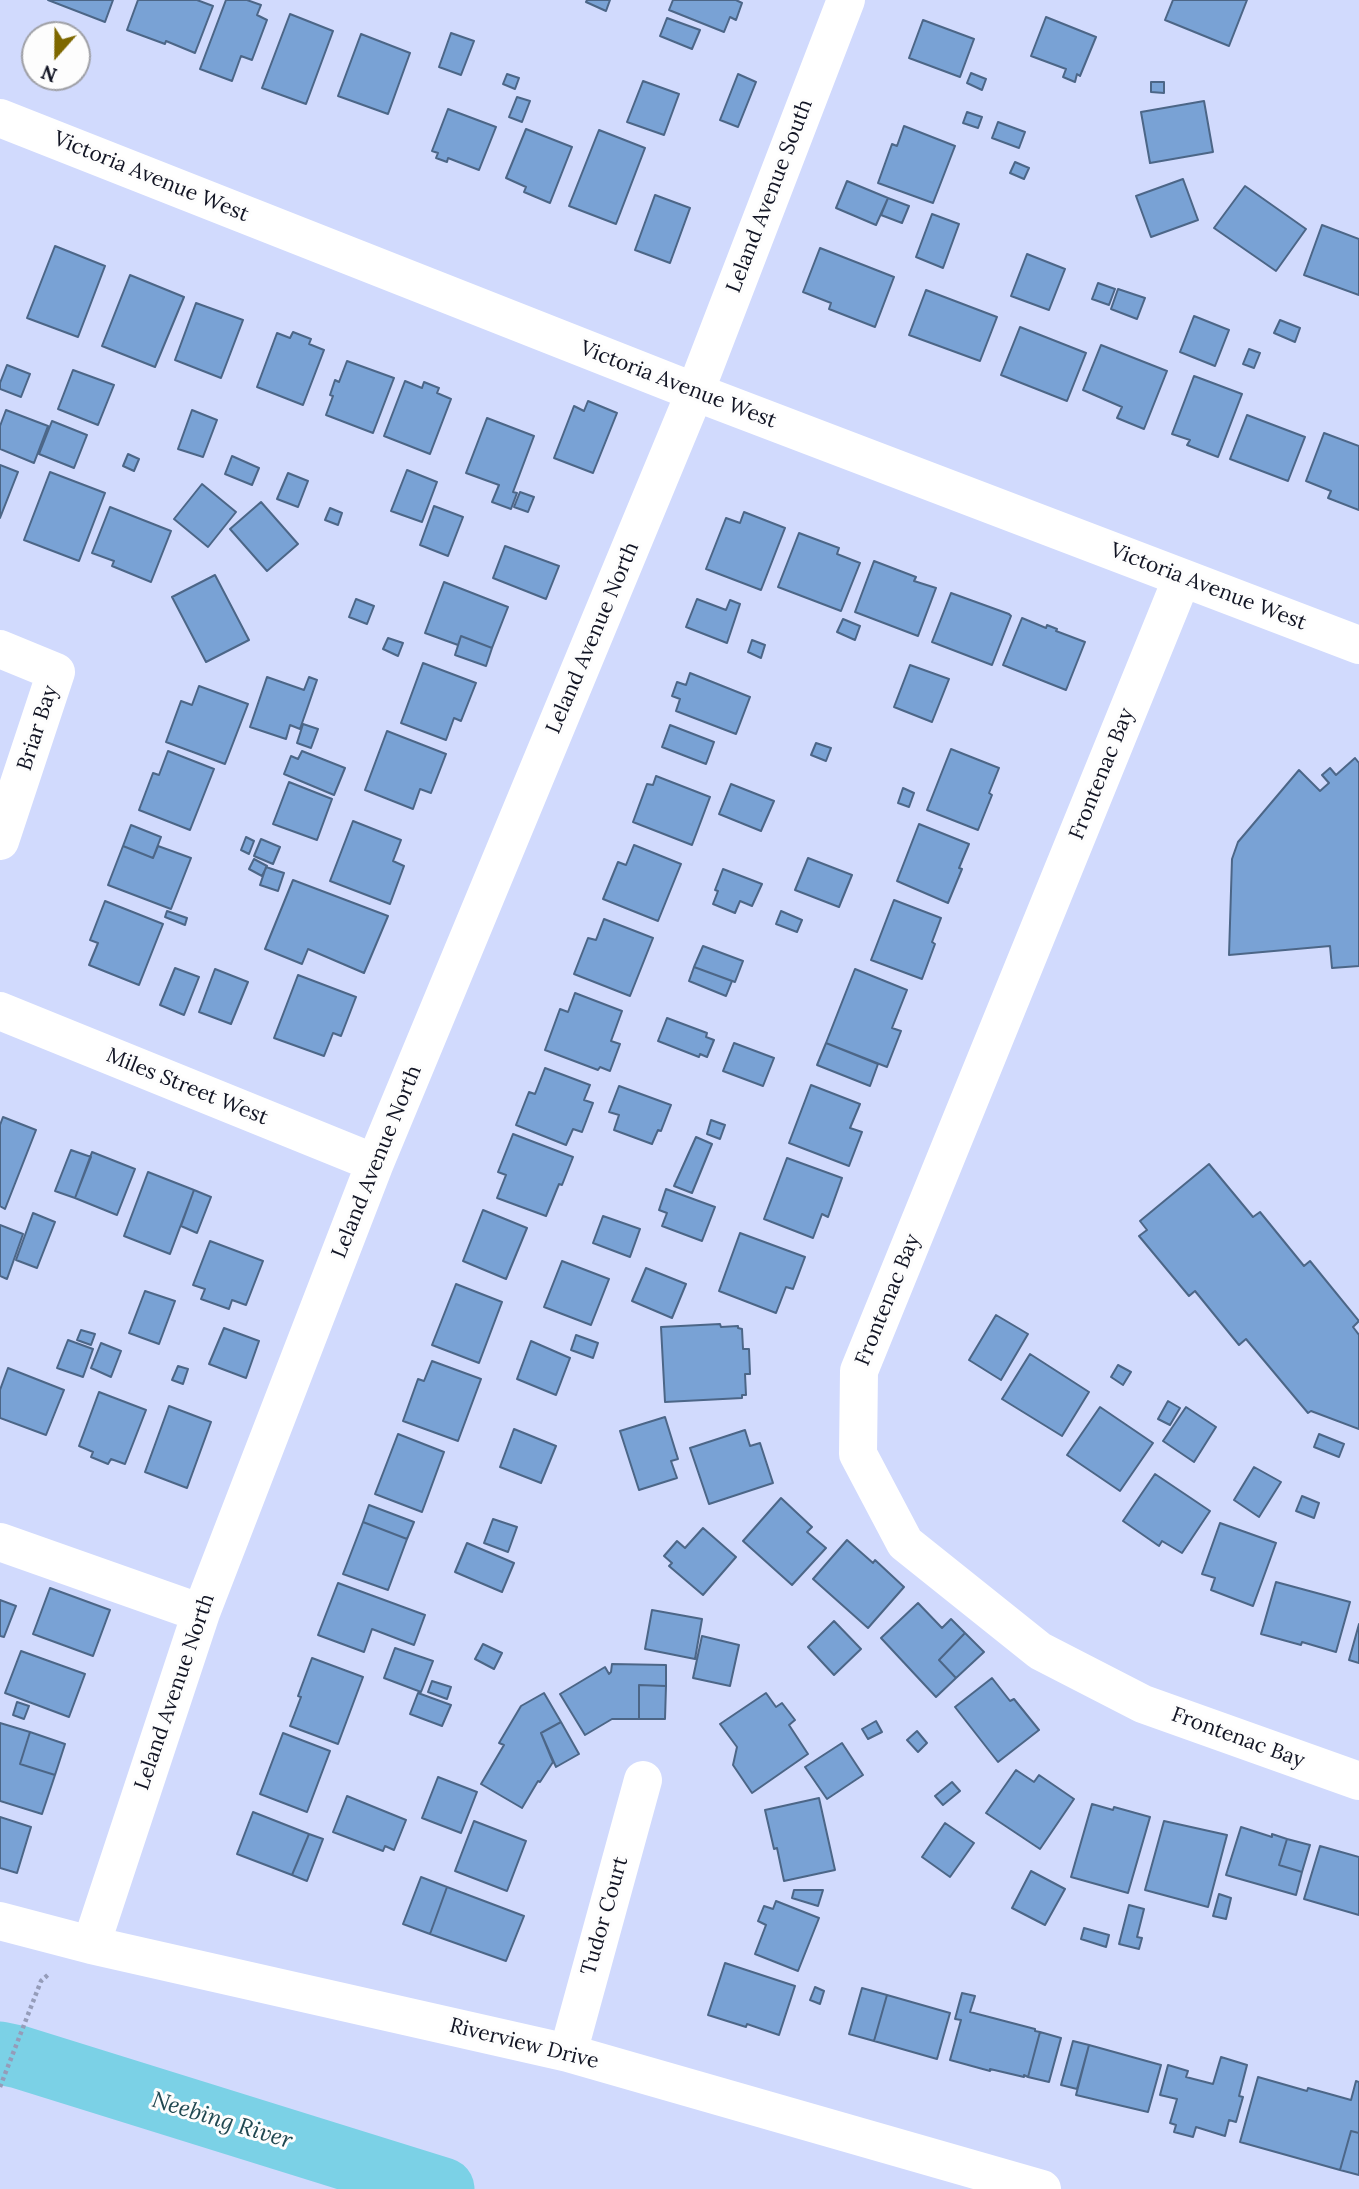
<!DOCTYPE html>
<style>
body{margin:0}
#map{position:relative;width:1359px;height:2189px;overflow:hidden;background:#d1dafd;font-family:Lora,serif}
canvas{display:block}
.north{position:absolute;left:21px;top:21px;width:70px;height:70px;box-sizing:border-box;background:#fdfdfd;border:2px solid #9fa0a6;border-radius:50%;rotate:201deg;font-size:19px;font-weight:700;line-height:28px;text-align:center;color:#121524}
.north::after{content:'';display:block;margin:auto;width:24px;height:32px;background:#7e6800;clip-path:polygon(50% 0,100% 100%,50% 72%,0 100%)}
</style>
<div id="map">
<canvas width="1359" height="2189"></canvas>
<div class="north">N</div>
</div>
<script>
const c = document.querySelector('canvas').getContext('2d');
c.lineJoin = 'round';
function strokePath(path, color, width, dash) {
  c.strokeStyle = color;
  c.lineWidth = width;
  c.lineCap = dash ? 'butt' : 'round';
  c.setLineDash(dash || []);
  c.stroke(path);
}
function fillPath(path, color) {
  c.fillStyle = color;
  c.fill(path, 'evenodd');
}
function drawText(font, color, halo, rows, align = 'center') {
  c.font = font + ' Lora,serif';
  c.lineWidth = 6;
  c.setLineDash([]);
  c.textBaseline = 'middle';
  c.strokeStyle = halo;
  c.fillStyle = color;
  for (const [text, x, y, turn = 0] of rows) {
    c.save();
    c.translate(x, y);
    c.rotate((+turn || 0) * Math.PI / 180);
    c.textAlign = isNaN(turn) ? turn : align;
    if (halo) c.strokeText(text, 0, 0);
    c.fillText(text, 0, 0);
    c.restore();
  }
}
const river = new Path2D(`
 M0,2053L19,2057L443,2189`);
const building = new Path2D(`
 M48,0H113L105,22Z
 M138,0H197L213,6L195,53L166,41L165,44L127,30Z
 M226,0H247L261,5L257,15L267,20L252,60L241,56L232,81L200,69Z
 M587,0H610L606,11L586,2Z
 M673,0H736L742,3L736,20L730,17L724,32L669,10Z
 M1173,0H1247L1229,46L1165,20Z
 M290,14L333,31L306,104L262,88Z
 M1046,17L1096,37L1080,76L1077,74L1075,82L1063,77L1066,69L1031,56Z
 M667,18L700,30L692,49L660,36Z
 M923,20L974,39L960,77L909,58Z
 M451,33L474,41L461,75L439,67Z
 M361,34L410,53L388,114L338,96Z
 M971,73L986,79L982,90L967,83Z
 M507,74L519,78L515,89L503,84Z
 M738,74L756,82L738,127L720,120Z
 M643,81L679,94L664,135L627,122Z
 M1151,82H1164V93L1151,92Z
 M517,97L530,101L522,122L509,117Z
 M1204,101L1213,152L1150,163L1141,112Z
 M448,109L496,127L479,170L448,158L447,162L436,158L438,153L432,151Z
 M967,112L982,117L978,128L963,123Z
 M998,122L1025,132L1019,148L992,138Z
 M904,126L955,146L933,203L878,183L892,144L897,146Z
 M526,129L572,147L550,203L524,192L526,187L506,178Z
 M599,130L645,148L616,224L569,206Z
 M1015,162L1029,168L1024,179L1010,173Z
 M1183,179L1198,220L1151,237L1136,196Z
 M847,181L888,198L876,225L836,208Z
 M1245,186L1306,229L1276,271L1214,228Z
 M655,195L690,208L670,263L635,250Z
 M888,198L909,206L902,223L881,215Z
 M932,214L959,224L943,268L916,257Z
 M1322,225L1359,239V295L1304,275Z
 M55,246L105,266L78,337L27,318Z
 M820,248L894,277L875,327L829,309L831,303L803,292Z
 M1027,254L1065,269L1049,310L1011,296Z
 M130,275L184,297L155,367L102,346Z
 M1098,283L1115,289L1109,305L1092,299Z
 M1118,289L1145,298L1137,319L1111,309Z
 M926,290L997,317L980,361L909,335Z
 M196,303L243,320L221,378L175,360Z
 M1194,316L1229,330L1215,366L1180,352Z
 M1280,320L1300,328L1295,342L1274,333Z
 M1020,327L1086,353L1067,401L1001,375Z
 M293,332L311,339L309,344L324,350L303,405L257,387L277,333L290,338Z
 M1101,345L1167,371L1144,429L1117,418L1122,407L1083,390Z
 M1249,349L1260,353L1254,368L1243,364Z
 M347,361L394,378L373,433L326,415L333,396L330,395L335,380L339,382Z
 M7,365L30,374L21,397L0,389V383Z
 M73,370L114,385L98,425L58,409Z
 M1194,376L1242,394L1218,457L1187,445L1190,440L1172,434Z
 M405,381L422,388L424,382L439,388L437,393L451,399L430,454L384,436Z
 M588,401L617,413L593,473L554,458L574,406L584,411Z
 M6,410L48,426L34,463L0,449V426Z
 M192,410L217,420L203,457L178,449Z
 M1247,415L1305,437L1288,481L1230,459Z
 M487,418L534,436L513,492L517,493L511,509L492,502L499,485L466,473Z
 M52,421L87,435L74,468L39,454Z
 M1324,433L1359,446V510L1328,498L1331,491L1306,481Z
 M128,454L139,459L134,471L123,466Z
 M232,456L259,468L252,485L225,474Z
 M0,465L18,472L0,518Z
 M407,470L437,482L422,522L391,511Z
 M50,472L105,493L79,561L24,540Z
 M288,473L308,481L298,507L277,499Z
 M202,484L236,512L208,547L174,519Z
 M520,492L534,497L528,512L514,507Z
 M261,502L298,544L267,571L230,529Z
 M434,506L463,517L448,556L420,545Z
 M110,507L171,531L151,582L112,566L114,561L92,553Z
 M330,508L342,513L338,525L325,520Z
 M744,512L785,528L761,590L706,569L726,518L740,523Z
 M799,533L839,548L837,554L860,563L841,611L778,587Z
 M505,546L559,566L546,599L493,578Z
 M874,561L916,577L914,581L936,588L918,636L855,612Z
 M215,575L249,640L206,662L172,597Z
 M444,582L508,607L492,648L461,636L458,645L425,633Z
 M951,593L1009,614L1011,616L992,665L932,642Z
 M356,599L374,606L367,624L349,617Z
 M697,599L726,610L730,600L740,604L727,643L686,627Z
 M1022,618L1046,628L1047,625L1057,629L1056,631L1085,642L1066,690L1003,665Z
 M843,619L860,626L855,640L837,632Z
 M461,636L492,648L486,666L455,655Z
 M388,638L403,643L398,656L383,649Z
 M752,640L765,645L761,658L748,652Z
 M423,663L476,683L461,721L454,718L446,740L401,723Z
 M910,665L949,679L932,722L894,707Z
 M690,673L750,697L736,734L676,711L680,699L672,696L677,682L686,685Z
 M267,677L304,690L309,677L317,680L300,729L290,725L286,739L250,727Z
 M199,686L248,704L225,764L166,742L181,701L192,705Z
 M303,724L318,729L311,748L297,743Z
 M670,725L714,742L706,764L662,747Z
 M387,731L446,754L431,793L420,789L413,809L365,790Z
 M816,743L831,748L826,761L811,755Z
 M951,749L999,768L989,793L992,795L978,830L927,810Z
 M168,751L214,769L190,830L139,810L153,773L159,775Z
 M302,751L345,768L334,795L284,774L291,756L298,759Z
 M1355,758L1359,763V966L1332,968L1330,946L1229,955L1232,859L1238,842L1299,770L1320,791L1329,783L1322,775L1330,768L1336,775Z
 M656,776L710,797L692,845L633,822L647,784L653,785Z
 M289,782L332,799L317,840L273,824Z
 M731,784L774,801L761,831L719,814Z
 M903,788L914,793L909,807L898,803Z
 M353,821L401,840L393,861L404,866L390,904L330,881Z
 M919,824L969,844L959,868L962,869L948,903L897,881Z
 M131,825L161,837L153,858L123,846Z
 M246,837L254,841L249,854L241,850Z
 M261,839L280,847L273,864L254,856Z
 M634,845L681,864L658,921L603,899L618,862L626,865Z
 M123,846L153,858L158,846L191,858L171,909L108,885Z
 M808,858L852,875L839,907L795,890Z
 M254,859L267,866L262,876L249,869Z
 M266,867L284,873L278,891L260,885Z
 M723,869L762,884L752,906L740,901L735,913L713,904L718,891L715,890Z
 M293,880L388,916L364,973L308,949L302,964L265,949Z
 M894,900L941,918L932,942L935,944L922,979L871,960Z
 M105,901L163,924L139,985L89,965L98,943L90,940Z
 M167,911L187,918L185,925L165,917Z
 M781,911L802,920L797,932L776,924Z
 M604,919L653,938L630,996L574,974L588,938L596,940Z
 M703,946L743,961L735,982L694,967Z
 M694,967L732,981L726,996L689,981Z
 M175,968L199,977L184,1015L160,1005Z
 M215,969L248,982L231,1024L199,1012Z
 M855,969L907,990L892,1028L901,1031L887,1067L826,1043Z
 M298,975L356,997L341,1036L333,1033L324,1056L274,1038Z
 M575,993L622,1011L611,1041L620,1044L610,1071L600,1067L598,1070L545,1050L560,1009L568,1012Z
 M667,1018L707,1033L706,1037L714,1040L707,1057L700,1054L699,1057L658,1041Z
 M734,1043L774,1058L763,1086L723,1071Z
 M826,1043L878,1064L870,1086L817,1065Z
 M545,1068L590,1085L584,1100L593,1103L582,1132L573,1129L566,1145L516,1125L529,1092L535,1094Z
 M811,1085L860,1104L850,1128L862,1132L849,1166L789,1143Z
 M619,1086L671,1105L661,1131L658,1130L652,1144L614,1130L619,1115L609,1112Z
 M3,1117L36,1130L5,1209L0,1206V1125Z
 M711,1120L725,1125L720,1139L707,1134Z
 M513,1134L573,1157L562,1185L559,1184L546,1216L497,1198L506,1175L498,1172Z
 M696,1137L712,1144L692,1193L674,1186Z
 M71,1150L91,1157L75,1198L55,1191Z
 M92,1152L135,1169L117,1215L75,1198Z
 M787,1158L842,1178L828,1217L822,1214L813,1238L764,1219Z
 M1209,1164L1253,1217L1260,1212L1304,1266L1310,1261L1359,1321L1353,1327L1359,1335V1429L1311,1411L1308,1413L1246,1339L1239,1345L1195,1291L1189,1296L1139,1236L1147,1230L1140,1221Z
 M148,1172L194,1190L170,1254L124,1236Z
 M666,1189L715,1207L702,1241L662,1226L667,1213L659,1210Z
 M194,1190L211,1197L197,1233L181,1226Z
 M483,1210L527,1228L506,1279L463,1261Z
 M33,1213L55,1222L37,1268L16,1260Z
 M603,1216L640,1229L630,1257L593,1243Z
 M0,1225L23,1234L7,1279L0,1276Z
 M740,1233L805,1257L793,1289L786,1287L776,1313L719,1291Z
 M210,1241L263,1261L246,1305L232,1300L229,1309L201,1299L205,1289L193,1285Z
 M562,1261L609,1279L591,1325L544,1307Z
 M646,1268L686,1284L672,1318L632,1301Z
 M456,1284L502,1302L479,1363L432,1345Z
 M145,1291L175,1301L159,1344L129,1333Z
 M996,1315L1028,1334L1001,1380L969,1360Z
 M720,1324L721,1327L738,1326V1328L742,1329L743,1349H749L750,1374H745L746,1395H742V1398L665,1402L661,1327Z
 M224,1328L259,1341L246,1378L209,1364Z
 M81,1330L95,1334L91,1345L77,1340Z
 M576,1335L598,1343L593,1358L571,1350Z
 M68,1340L93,1349L83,1377L57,1368Z
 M531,1341L570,1358L556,1395L517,1379Z
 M101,1343L121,1351L111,1377L91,1368Z
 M1030,1354L1089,1392L1062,1436L1002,1399Z
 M432,1361L481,1379L458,1441L403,1421L418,1379L424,1381Z
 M1118,1365L1131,1372L1123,1385L1111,1377Z
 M178,1366L188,1369L183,1384L172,1380Z
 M8,1368L64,1390L46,1435L0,1418V1390Z
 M99,1392L146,1410L125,1464L111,1459L108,1464L91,1457L93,1452L79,1446Z
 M1168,1401L1180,1408L1170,1425L1158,1419Z
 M169,1406L211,1422L187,1488L145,1472Z
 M1100,1407L1153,1443L1120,1491L1067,1455Z
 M1186,1407L1216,1427L1194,1462L1163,1441Z
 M665,1417L678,1459L671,1461L677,1478L639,1490L620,1431Z
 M514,1429L556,1446L541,1483L500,1467Z
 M745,1430L750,1446L760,1443L773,1483L709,1504L690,1448Z
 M398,1434L444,1452L422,1512L375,1494Z
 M1319,1434L1344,1444L1339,1457L1314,1447Z
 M1254,1467L1281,1482L1259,1517L1234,1500Z
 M1155,1474L1210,1511L1182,1553L1162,1541L1159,1546L1123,1521Z
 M1302,1496L1319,1503L1314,1518L1296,1511Z
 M781,1498L812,1527L807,1532L826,1548L792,1585L743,1541Z
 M369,1505L414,1522L407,1539L363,1522Z
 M493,1519L517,1527L508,1552L484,1543Z
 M363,1522L407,1539L388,1590L343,1574Z
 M1220,1523L1276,1543L1253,1606L1211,1590L1215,1578L1202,1574Z
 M703,1528L736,1557L703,1595L669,1566L672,1563L664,1556L677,1541L685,1548Z
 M847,1540L873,1563L875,1560L904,1587L868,1628L813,1579Z
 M467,1543L514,1563L502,1592L455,1572Z
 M1276,1582L1350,1602L1336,1652L1302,1642L1301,1645L1261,1634Z
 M338,1583L425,1615L414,1645L372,1629L364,1652L318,1635Z
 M50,1588L110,1610L93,1656L33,1634Z
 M0,1600L16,1606L4,1637L0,1636Z
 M918,1603L942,1628L951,1619L965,1633L939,1660L956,1678L936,1697L881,1638Z
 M652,1610L702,1619L695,1659L645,1649Z
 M834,1621L861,1649L834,1675L808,1647Z
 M1359,1624V1663L1349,1660Z
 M965,1633L984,1652L956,1678L939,1660Z
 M702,1636L739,1645L730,1686L693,1678Z
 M483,1644L502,1653L494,1669L475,1659Z
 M395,1648L433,1661L421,1692L384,1678Z
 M21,1651L85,1674L69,1717L5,1693Z
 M312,1658L363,1677L338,1744L290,1726L301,1697L298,1696Z
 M612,1664L666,1665V1686L639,1685V1719H612L585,1735L560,1694L605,1667L609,1674L611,1672Z
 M992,1678L1010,1701L1014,1699L1039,1730L998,1762L955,1707Z
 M432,1681L451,1687L447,1699L428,1692Z
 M639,1685L666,1686L665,1719H639Z
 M418,1693L451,1705L442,1726L410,1714Z
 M544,1693L561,1722L541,1733L553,1762L540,1782L538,1781L522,1808L481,1784L504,1745L499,1743L521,1706Z
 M766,1693L776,1707L782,1703L795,1720L789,1725L808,1754L752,1793L733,1765L737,1747L720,1724Z
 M17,1702L29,1706L24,1719L13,1715Z
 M876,1721L882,1732L868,1739L862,1729Z
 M561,1722L579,1754L556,1767L541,1733Z
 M0,1723L30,1732L20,1764L55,1775L42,1814L0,1801Z
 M917,1731L927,1743L918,1752L907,1740Z
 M30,1732L65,1744L55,1775L20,1764Z
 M283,1733L330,1751L307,1812L260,1794Z
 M842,1743L863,1775L827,1799L805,1767Z
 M1016,1770L1034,1782L1039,1775L1074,1799L1040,1849L986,1813Z
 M438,1777L477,1792L461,1833L422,1818Z
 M952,1782L960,1791L943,1805L935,1796Z
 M347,1796L406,1820L394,1850L385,1846L383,1851L333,1832Z
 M819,1798L835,1870L784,1881L777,1848L774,1849L765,1810Z
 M1092,1804L1113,1810L1114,1807L1150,1817L1128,1893L1071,1877Z
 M253,1812L309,1834L292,1875L237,1854Z
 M0,1817L31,1827L17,1873L0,1868Z
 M474,1821L526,1841L507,1891L455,1871Z
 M1164,1821L1227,1835L1208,1907L1145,1890Z
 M945,1823L974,1843L950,1877L922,1857Z
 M1241,1827L1272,1837V1834L1287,1839L1279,1865L1302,1872L1296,1895L1226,1875Z
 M309,1834L323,1839L307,1881L292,1875Z
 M1287,1839L1310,1845L1302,1872L1279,1865Z
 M1320,1846L1359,1857V1915L1304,1899Z
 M1031,1871L1065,1889L1045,1925L1012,1908Z
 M421,1877L447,1887L430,1934L403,1924Z
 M447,1887L524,1916L506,1961L430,1934Z
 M794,1890H823L818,1906L792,1898Z
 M1219,1894L1231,1898L1226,1919L1213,1916Z
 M776,1901L819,1918L798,1971L755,1954L766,1925L758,1921L764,1906L773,1909Z
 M1129,1905L1144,1909L1137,1937L1142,1938L1139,1949L1119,1944Z
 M1084,1928L1109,1935L1106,1947L1081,1939Z
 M725,1963L795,1986L779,2035L747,2024L746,2027L708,2015Z
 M815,1987L824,1991L820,2004L810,2000Z
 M862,1988L887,1995L874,2041L849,2034Z
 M962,1993L975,1996L970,2012L1035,2029V2031L1040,2032L1028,2077L1024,2075V2077L990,2069V2071L950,2060L961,2020L955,2019Z
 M887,1995L950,2013L937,2059L874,2041Z
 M1040,2032L1061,2038L1049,2082L1028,2077Z
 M1073,2041L1089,2045L1077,2089L1061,2085Z
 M1089,2045L1161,2065L1148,2112L1076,2095Z
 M1221,2057L1247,2065L1239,2096L1243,2097L1236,2122L1229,2120L1225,2136L1196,2127L1193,2137L1174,2132L1176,2125L1170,2123L1177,2099L1160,2095L1168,2065L1188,2071L1186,2077L1213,2084Z
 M1258,2077L1307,2091L1308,2088L1351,2100L1356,2081L1359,2082V2133L1351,2131L1340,2170L1240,2142Z
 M1351,2131L1359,2133V2175L1340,2170Z`);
const path = new Path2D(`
 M0,2087L41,1981L50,1973`);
const minor = new Path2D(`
 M0,118L695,392L1359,645
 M1182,578L859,1371L858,1454L905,1543L1040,1651L1143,1704L1359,1781
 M0,649L56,672L0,841
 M0,1011L375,1163
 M0,1542L201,1613
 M0,1921L91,1945L568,2053L1042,2189
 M91,1945L201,1613L375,1163L695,392L846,0
 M568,2053L643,1780`);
const streetNames = [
 ["Victoria Avenue West",151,177,22],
 ["Leland Avenue South",770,196,-69],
 ["Victoria Avenue West",678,385,21],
 ["Victoria Avenue West",1208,587,21],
 ["Leland Avenue North",593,638,-67],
 ["Briar Bay",38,728,-72],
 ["Frontenac Bay",1102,774,-68],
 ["Miles Street West",187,1087,22],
 ["Leland Avenue North",377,1162,-68],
 ["Frontenac Bay",888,1300,-68],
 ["Leland Avenue North",175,1692,-71],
 ["Frontenac Bay",1238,1738,20],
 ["Tudor Court",605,1916,-74],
 ["Riverview Drive",524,2044,14]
];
const waterNames = [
 ["Neebing River",222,2121,17]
];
strokePath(river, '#7bd1e6', 63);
fillPath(building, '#79a2d5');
strokePath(building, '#4c6687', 2);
strokePath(path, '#959cb9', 4.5, [3.5, 3.5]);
strokePath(minor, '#fff', 38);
drawText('21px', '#121524', '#fdfdfd', streetNames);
drawText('italic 23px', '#214851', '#fdfdfd', waterNames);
</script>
